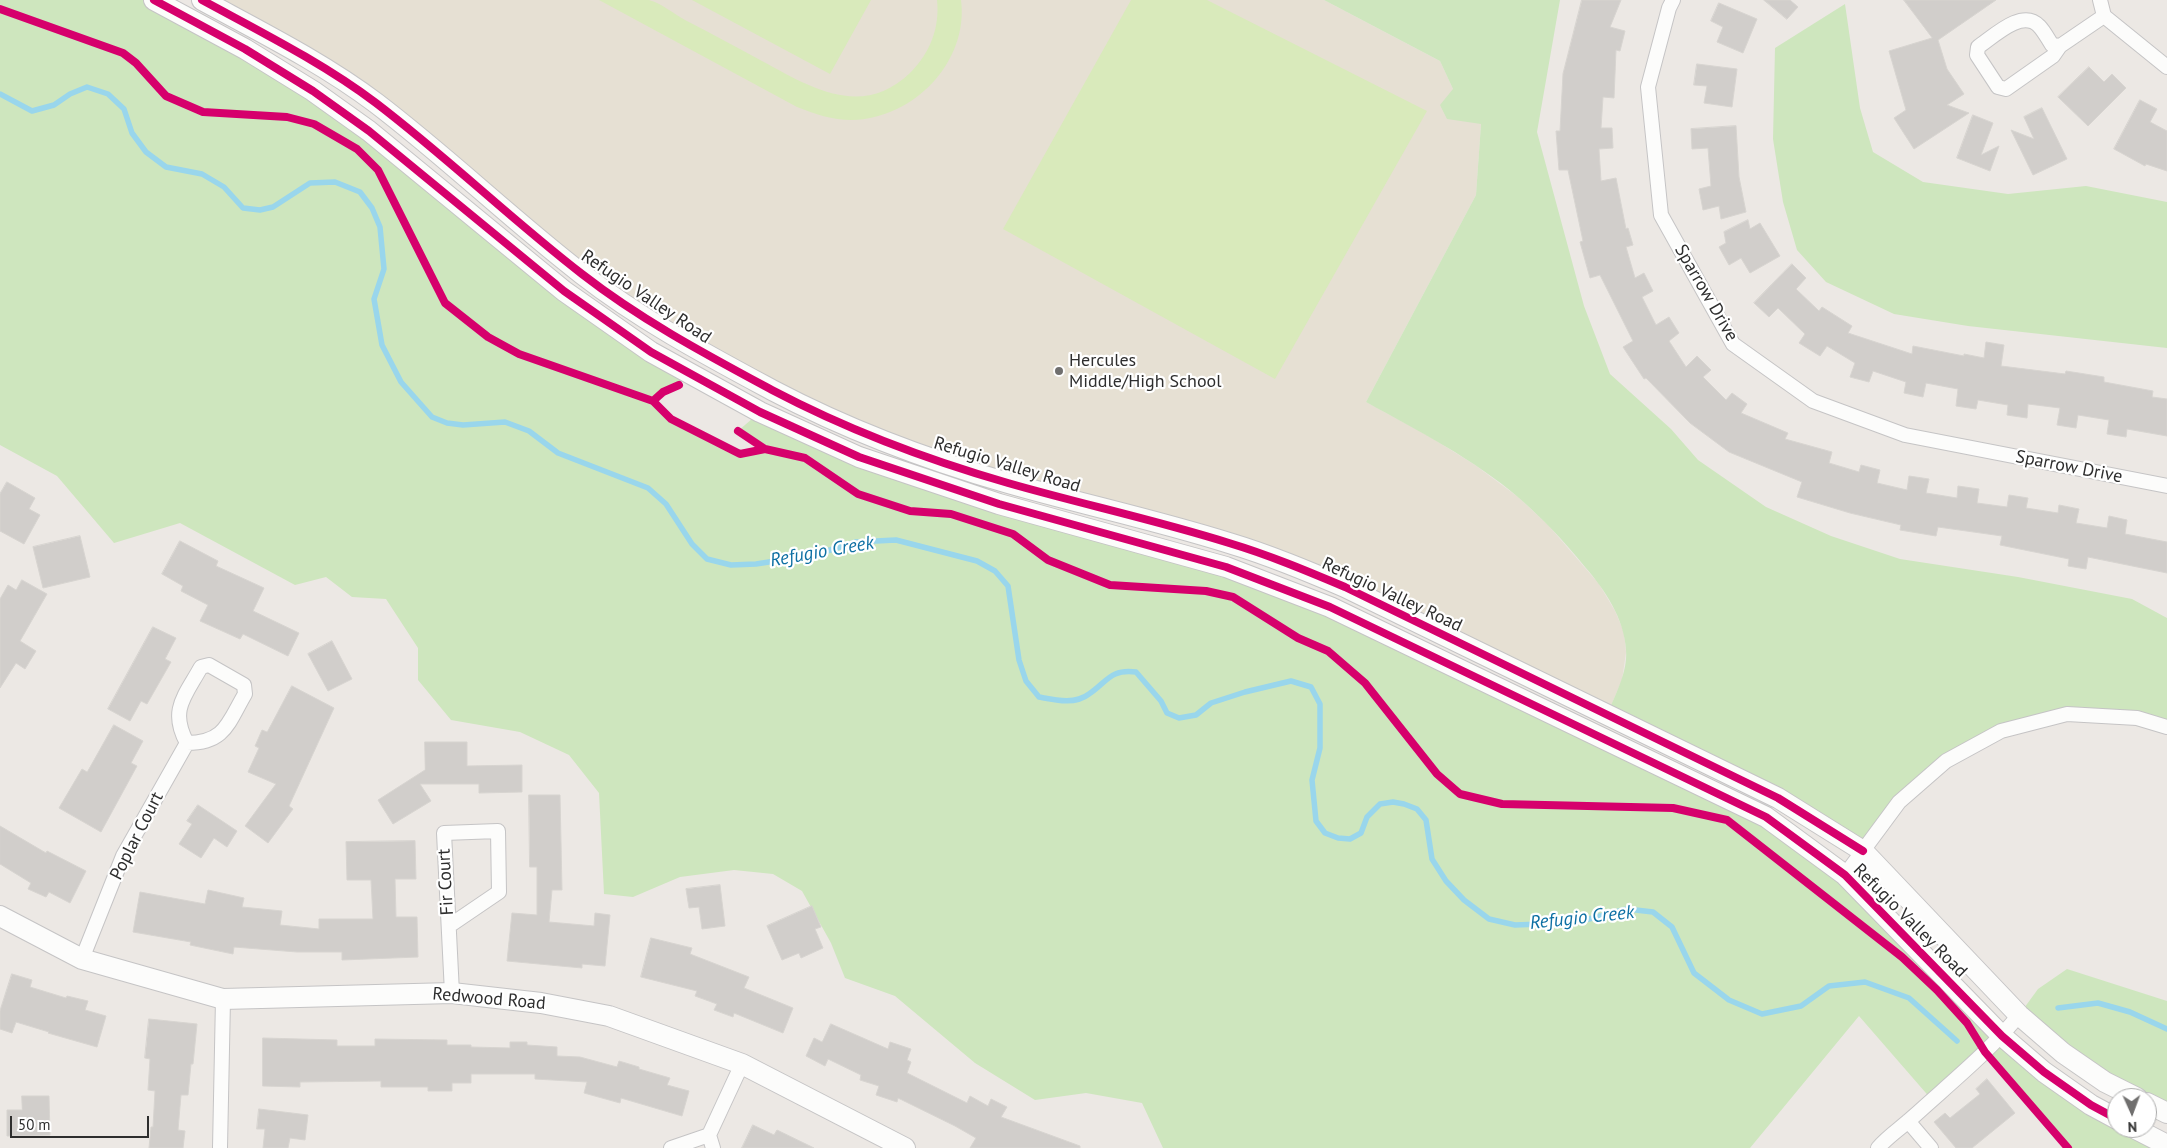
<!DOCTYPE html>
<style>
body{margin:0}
#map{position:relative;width:2167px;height:1148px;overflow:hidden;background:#ece8e4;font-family:"PT Sans",sans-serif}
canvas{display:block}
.north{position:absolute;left:2107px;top:1088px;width:50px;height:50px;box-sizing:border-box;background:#fff;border:1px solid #ababab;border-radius:50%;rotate:178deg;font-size:14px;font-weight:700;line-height:20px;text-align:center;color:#2e2e2e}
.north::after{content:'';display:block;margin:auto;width:18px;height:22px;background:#706f6e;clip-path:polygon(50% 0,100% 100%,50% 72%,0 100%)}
.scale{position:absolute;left:10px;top:1116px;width:139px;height:22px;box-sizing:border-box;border:2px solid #2e2e2e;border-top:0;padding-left:6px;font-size:15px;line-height:18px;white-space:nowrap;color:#2e2e2e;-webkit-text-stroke:4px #fff;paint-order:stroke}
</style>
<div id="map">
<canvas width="2167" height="1148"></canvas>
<div class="north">N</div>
<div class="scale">50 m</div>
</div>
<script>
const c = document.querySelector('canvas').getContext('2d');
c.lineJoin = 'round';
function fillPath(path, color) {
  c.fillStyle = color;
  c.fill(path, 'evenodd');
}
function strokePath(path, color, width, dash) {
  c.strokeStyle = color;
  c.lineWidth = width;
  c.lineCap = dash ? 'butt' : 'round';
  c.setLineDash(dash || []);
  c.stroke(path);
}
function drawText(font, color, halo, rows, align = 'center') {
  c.font = font + ' "PT Sans",sans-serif';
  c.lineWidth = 4.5;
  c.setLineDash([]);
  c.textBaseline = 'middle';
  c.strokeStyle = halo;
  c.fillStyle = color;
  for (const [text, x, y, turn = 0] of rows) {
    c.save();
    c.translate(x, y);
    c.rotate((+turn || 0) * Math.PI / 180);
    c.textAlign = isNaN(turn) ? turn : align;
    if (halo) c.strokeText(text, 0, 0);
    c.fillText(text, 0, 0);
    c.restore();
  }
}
const education = new Path2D(`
 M202,0H1324L1440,61L1453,89L1481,124L1476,195L1366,402L1427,435L1475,465L1518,497L1548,525L1599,584L1615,611L1624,632L1626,652L1622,680L1607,715L1345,587L934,459L695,349L417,136Z`);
const green = new Path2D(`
 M0,0H154L217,33L681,369L679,385L663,392L654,402L671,419L740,454L764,449L738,431L760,412L859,457L1226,567L1766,817L1845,875L2002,1036L2117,1128H2134L2167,1148H2068L1985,1052L1932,1100L1859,1016L1750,1148H1163L1142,1103L1086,1093L1035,1100L975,1063L895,996L845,978L831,943L802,891L773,874L734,870L680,877L633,897L604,894L599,793L569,755L520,732L451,720L418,680V648L386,599L352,597L326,577L295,585L180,523L114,543L57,476L0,445Z
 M1324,0H1560L1537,132L1584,306L1610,374L1671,429L1698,460L1766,507L1831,536L1900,559L2018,577L2132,599L2167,618V727L2067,714L2001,731L1946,761L1863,851L1607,715C1615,695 1628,672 1626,650C1624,618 1605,590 1585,567C1565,542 1543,519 1519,498C1474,459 1418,431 1366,402L1476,195L1481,124L1447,119L1440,105L1453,89L1440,61Z
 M1845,4L1860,108L1873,152L1923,182L2008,194L2086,186L2167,202V348L1968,326L1894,314L1826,282L1797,250L1783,202L1773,139L1775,48Z
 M2067,969L2167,1001V1113L2019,1015L2038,989Z`);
const pitch = new Path2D(`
 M599,0C614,0 634,0 649,0C661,3 674,14 685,20C711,33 736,47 762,61C810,87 862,120 911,72C930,53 940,27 937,0H961C969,62 913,119 852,120C832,120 815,114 797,107Z
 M692,0H871L830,74Z
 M1131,0H1207L1427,111L1275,379L1003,229Z`);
const stream = new Path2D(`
 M0,94L32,111L54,105L70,94L87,87L108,94L124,109L132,133L146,152L166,167L202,174L224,187L243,208L260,210L273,207L310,183L335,182L360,192L372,208L380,227L384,269L374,299L382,345L401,382L432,417L447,423L463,425L505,422L529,431L558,453L648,488L666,504L692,544L707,559L731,565L756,564L814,555L856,542L896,540L977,561L995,571L1008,586L1019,660L1026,681L1039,697C1055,700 1075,705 1089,694C1108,681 1110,669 1136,672L1161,701L1167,713L1179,718L1196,715L1211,703L1245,692L1291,681L1311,687L1320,704V748L1312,780L1316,821L1325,833L1338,838L1350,839L1361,833L1367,817L1380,804L1393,802L1404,804L1417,809L1426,820L1432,859L1446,881L1464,900L1489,919L1515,925L1541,924L1589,919L1627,909L1653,912L1672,927L1694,973L1729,1000L1762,1014L1801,1006L1829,986L1865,982L1909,998L1957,1041
 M2058,1008L2098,1003L2130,1012L2167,1029`);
const building = new Path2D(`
 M1582,0H1621L1610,27L1625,31L1620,51L1616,50L1614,98L1603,97L1601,128H1612L1613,148L1599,149L1601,181L1616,178L1626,229L1628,228L1633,245L1626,247L1635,278L1644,273L1653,291L1642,297L1656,325L1669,317L1679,333L1669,341L1686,367L1697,356L1711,370L1703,377L1726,400L1732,393L1747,404L1741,413L1788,433L1785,439L1832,452L1829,463L1859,472L1861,465L1880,470L1877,483L1907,490L1909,476L1929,479L1926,493L1957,498L1958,486L1979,489L1977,503L2007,507L2009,495L2028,498L2026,508L2058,513L2059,505L2079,509L2076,523L2107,528L2109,516L2127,520L2125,534L2167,542V573L2088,557L2086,569L2068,566L2069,559L2000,545L2002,536L1938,527L1936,536L1900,530L1901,525L1850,513L1797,497L1802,482L1729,452L1690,423L1646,378L1644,379L1623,347L1633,341L1600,275L1590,278L1580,242L1583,241L1568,170H1559L1556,131H1560L1563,74Z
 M1764,0H1790L1798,7L1787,19Z
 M1904,0H1996L1938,40L1947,69L1964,94L1947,105L1969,113L1914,149L1894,118L1906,110L1889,51L1932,38Z
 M1719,3L1757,19L1743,53L1717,42L1723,27L1711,21Z
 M1697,64L1737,69L1732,107L1704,103L1707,86L1694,85Z
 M2089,67L2104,82L2112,74L2126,88L2088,126L2058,97Z
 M2140,100L2157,109L2150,122L2167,131V171L2146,164L2145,166L2114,149Z
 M2042,108L2067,159L2033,175L2011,130L2034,139L2024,117Z
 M1973,115L1993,123L1981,155L1999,146L1990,171L1957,158Z
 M1736,126L1739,177L1746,212L1721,219L1719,206L1703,210L1699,189L1711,186L1708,148L1692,149L1691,129Z
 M1748,220L1750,229L1760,223L1780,256L1750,273L1741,258L1729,265L1719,247L1726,243L1724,232Z
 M1792,264L1806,278L1796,289L1819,311L1822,307L1852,326L1848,333L1912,354L1913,346L1964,356V354L1984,358L1986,342L2004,345L2001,366L2065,374L2066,371L2104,377V382L2153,391L2152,397L2167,399V436L2127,429L2126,437L2107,434L2109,420L2078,415L2076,428L2057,425L2060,408L2028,404L2027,418L2007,415L2008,405L1978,400L1976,409L1956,406L1958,389L1926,383L1923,397L1904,393L1906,382L1873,371L1869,382L1850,377L1855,363L1827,346L1820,356L1799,343L1805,334L1778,308L1769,317L1754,303Z
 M7,482L35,498L29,509L40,515L24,544L0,531V494Z
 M80,536L90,577L43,588L33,547Z
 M180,541L218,561L216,566L264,588L253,611L299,633L288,656L243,634L240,639L200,621L208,605L181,591L183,586L162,574Z
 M22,580L47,594L20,641L36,651L25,669L16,663L0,688V599L8,585L16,590Z
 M153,627L176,638L165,659L171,662L147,704L141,701L130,721L108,709Z
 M332,641L352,679L328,691L308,654Z
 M292,686L334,708L289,806L293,809L268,843L245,826L276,784L248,772L259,748L255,746L262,730L267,732Z
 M114,725L143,741L131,763L137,766L101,832L59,808L82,769L87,772Z
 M425,742H467V766L522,765V792L479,793V784H420L431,801L393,824L378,800L425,770Z
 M529,795H560L562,890H552L549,922L594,926L595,913L610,915L605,966L582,964V968L507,961L512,913L537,915V867H530Z
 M198,805L237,831L227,847L214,838L201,858L179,844L192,824L187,821Z
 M0,826L46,853L47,851L86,871L70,903L49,892L46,897L28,889L31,883L0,864Z
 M415,841L416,879H395L396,917H417L418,957L342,960V952H297L234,947L233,954L190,945L191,942L133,932L140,892L205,904L208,890L244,898L242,907L282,911L280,925L319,929V919H373L371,880H347L346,842Z
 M720,885L725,926L702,929L699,907L689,908L686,889Z
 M812,906L821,927L815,929L823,948L801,958L799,953L782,960L767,926Z
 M651,938L692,948L690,954L749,977L744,988L793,1008L783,1033L734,1013L733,1017L714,1010L717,1004L695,996L697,991L641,977Z
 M12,974L32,980L30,987L66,998L67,996L88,1001L85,1010L106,1016L97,1047L48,1033L49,1032L16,1022L12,1033L0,1029V1011Z
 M149,1019L197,1024L193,1064H191L188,1095H181L178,1130L185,1131L183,1148H149L151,1127H153L155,1091L148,1090L150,1059L145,1058Z
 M831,1024L888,1049L890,1042L911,1049L907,1060L911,1062L907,1073L967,1103L970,1096L988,1106L991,1099L1007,1107L1001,1117L1080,1146V1148H970L976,1138L955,1126L898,1098L897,1102L876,1095L879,1086L860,1080L861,1075L828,1059L825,1066L806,1056L814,1038L822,1042Z
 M263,1038L337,1040V1046H375V1039L447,1040V1045H471V1047L510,1048V1042H527V1045L557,1047V1056L580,1057L617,1067L619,1061L639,1067V1069L670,1078L667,1085L689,1091L682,1116L621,1098L620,1103L584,1093L587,1082L535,1079V1074H471V1083H452V1091H428V1087H381V1081L300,1082V1087L263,1086Z
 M1987,1079L2015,1113L1972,1148H1956L1934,1122L1945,1113L1950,1118L1980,1094L1976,1089Z
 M22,1096H49L50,1135L7,1136V1110H22Z
 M259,1109L308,1115L305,1140L290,1138L288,1148H263L265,1129H257Z
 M753,1125L774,1135L777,1130L814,1148H742Z`);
const street = new Path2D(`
 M1673,0L1669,8L1648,87L1661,215L1733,344L1813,401L1905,435L2167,486
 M2100,0L2104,16L2167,67
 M2060,46L2052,45C2048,39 2044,31 2039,26C2022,8 1993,37 1978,47L1977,55L1998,87L2006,89L2053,56L2060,46L2104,16
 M209,665L244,685L245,694C228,723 225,743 187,743C169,710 185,696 201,667Z
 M1845,875L1899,802L1946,761L2001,731L2067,714L2137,718L2167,727
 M449,926L499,892L498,831L444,833L452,993
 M82,959L123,856L187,743
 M1908,1121L1931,1148
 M220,1148L223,999
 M671,1148L709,1135
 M713,1148L709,1135L742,1064
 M1878,1148C1888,1136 1901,1128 1913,1117C1949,1084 1988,1053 2019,1015`);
const secondary = new Path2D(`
 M154,0L245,49L313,91L369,131L564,291L651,352L760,412L859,457L999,504L1226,567L1330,607L1766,817L1845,875L2002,1036L2044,1072L2091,1105L2117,1119
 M202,0C261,32 323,63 376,103C447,157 512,220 582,274C641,320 707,355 772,390C846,429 928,460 1008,483C1081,504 1156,520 1229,543C1269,555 1307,571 1345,587L1778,798L1863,851L2019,1015L2063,1053L2105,1082L2137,1098
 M0,916L82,959L223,999L452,993L541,1003L609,1016L742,1064L905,1148
 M2147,1103L2167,1113
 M2134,1128L2167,1145`);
const cycleway = new Path2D(`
 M154,0L245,49L313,91L369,131L564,291L651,352L760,412L859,457L999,504L1226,567L1330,607L1766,817L1845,875L2002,1036L2044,1072L2091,1105L2117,1119
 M202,0C261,32 323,63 376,103C447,157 512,220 582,274C641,320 707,355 772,390C846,429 928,460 1008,483C1081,504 1156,520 1229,543C1269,555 1307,571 1345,587L1778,798L1863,851
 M0,9L123,53L136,63L166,96L203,112L287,117L314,124L357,149L378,170L445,303L488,337L519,354L653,401
 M679,385L663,392L653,401L671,419L740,454L765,449L738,431
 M765,449L805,458L858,494L910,511L951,514L1013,534L1048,560L1110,585L1206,591L1233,597L1298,638L1328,651L1365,683L1437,774L1460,794L1502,804L1673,808L1727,820L1902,957L1937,990L1967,1023L1985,1052L2068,1148`);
const markers = [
 [1059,371,5,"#706f6e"]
];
const streetNames = [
 ["Sparrow Drive",1706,293,60],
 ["Refugio Valley Road",646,297,34],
 ["Refugio Valley Road",1007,465,17],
 ["Sparrow Drive",2069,467,11],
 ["Refugio Valley Road",1392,595,25],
 ["Poplar Court",137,836,-63],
 ["Fir Court",446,882,-93],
 ["Refugio Valley Road",1910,921,45],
 ["Redwood Road",489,999,5]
];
const poiNames = [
 ["Hercules",1069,361],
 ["Middle/High School",1069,382]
];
const waterNames = [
 ["Refugio Creek",822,552,-10],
 ["Refugio Creek",1582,918,-6]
];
fillPath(education, '#e6e0d3');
fillPath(green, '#cee6be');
fillPath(pitch, '#d9eabb');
strokePath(stream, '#99d6ec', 5.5);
fillPath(building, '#d1cecb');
strokePath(building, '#d7d4d0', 1);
strokePath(street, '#c5c4c5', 16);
strokePath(secondary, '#c5c4c5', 22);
strokePath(street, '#fcfcfb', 14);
strokePath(secondary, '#fcfcfb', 20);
strokePath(cycleway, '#d6006c', 8);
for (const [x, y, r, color] of markers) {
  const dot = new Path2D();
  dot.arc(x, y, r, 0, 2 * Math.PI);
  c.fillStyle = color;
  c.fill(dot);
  strokePath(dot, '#fff', 2);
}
drawText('18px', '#2e2e2e', '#fff', streetNames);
drawText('18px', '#2e2e2e', '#fff', poiNames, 'left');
drawText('italic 19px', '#0d6fa3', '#fff', waterNames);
</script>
